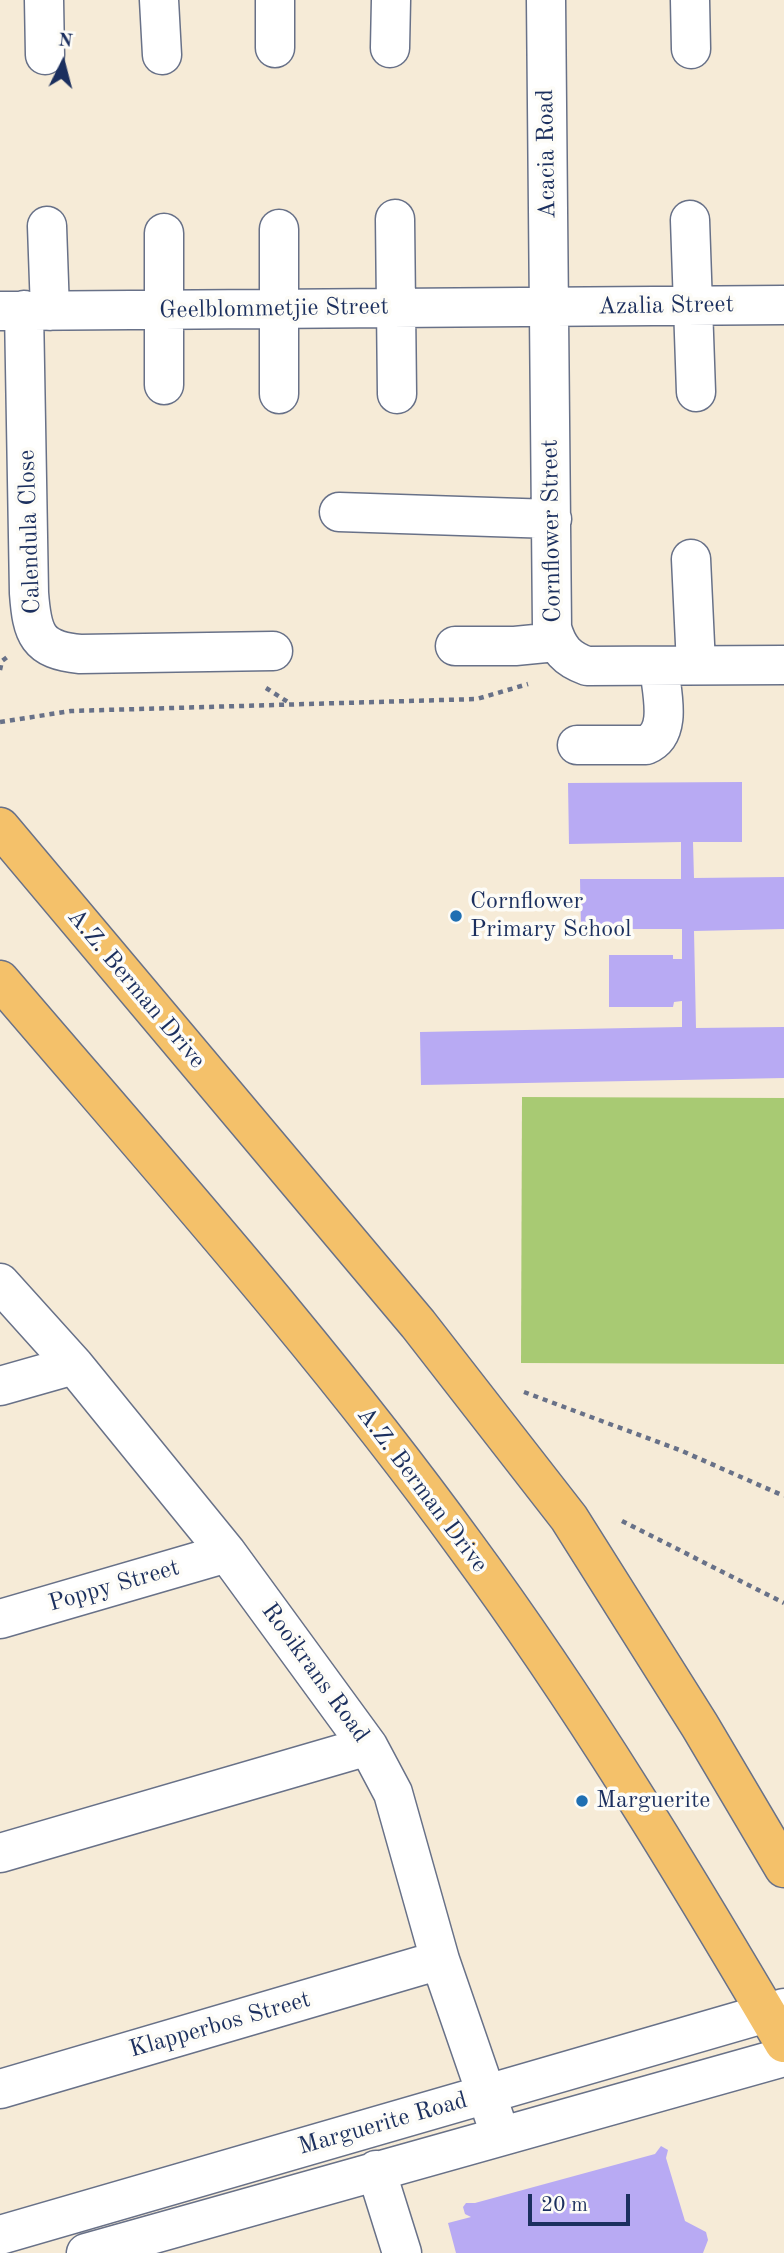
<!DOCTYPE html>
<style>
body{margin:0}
#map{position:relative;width:784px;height:2253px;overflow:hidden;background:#f6ebd7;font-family:"Old Standard TT",serif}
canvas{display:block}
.north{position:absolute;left:28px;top:28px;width:70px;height:70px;-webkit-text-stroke:5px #fdfcf7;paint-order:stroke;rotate:6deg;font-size:19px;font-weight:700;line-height:28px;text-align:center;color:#1b2f5e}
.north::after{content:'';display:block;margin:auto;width:24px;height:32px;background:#1b2f5e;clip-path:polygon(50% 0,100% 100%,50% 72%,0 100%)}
.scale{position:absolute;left:528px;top:2194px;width:102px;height:32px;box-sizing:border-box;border:4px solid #1b2f5e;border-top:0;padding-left:9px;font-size:21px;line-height:24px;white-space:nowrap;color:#1b2f5e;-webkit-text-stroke:5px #fdfcf7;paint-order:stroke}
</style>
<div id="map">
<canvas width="784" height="2253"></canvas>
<div class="north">N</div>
<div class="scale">20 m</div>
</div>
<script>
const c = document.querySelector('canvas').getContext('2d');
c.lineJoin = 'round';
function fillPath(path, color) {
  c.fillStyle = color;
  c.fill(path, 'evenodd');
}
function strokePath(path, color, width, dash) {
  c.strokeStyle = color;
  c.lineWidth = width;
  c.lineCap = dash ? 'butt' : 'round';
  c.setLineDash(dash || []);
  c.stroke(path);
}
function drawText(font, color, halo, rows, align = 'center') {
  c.font = font + ' "Old Standard TT",serif';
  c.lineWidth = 7;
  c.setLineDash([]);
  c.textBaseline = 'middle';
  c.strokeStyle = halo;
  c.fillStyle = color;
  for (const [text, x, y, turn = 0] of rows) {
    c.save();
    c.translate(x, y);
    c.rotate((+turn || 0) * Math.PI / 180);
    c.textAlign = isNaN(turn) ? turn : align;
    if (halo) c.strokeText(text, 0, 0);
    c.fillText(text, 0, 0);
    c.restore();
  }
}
const green = new Path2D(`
 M522,1097L784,1098V1364L521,1363Z`);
const building = new Path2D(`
 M742,782V842H693L694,878L784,877V929L694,931L696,1028L784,1027V1078L421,1085L420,1032L682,1027V1001L674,1002L673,1007H609V955H673V959H682V929H581L580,879H681V842L569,844L568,783Z
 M661,2146L668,2150L666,2158L685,2221L706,2232L708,2240L703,2253H456L448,2223L471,2217L465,2214L463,2207L466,2203H475L655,2154Z`);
const path = new Path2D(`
 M0,670L2,661L10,655
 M266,688L291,704
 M0,722L71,711L477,699L528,684
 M524,1392L682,1451L784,1496
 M622,1521L784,1603`);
const minor = new Path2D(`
 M44,0L45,55
 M159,0L162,55
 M546,0L552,628C558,649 567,659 587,666L784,665
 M690,0L691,49
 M275,48V0
 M390,48L391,0
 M395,219L397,394
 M690,220L696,392
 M47,226L50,311
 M279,229V394
 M24,310L29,593C32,634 37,650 80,654L273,651
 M0,311L784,305
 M164,385V233
 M339,512L552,519
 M691,559L696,665
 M455,646H515L556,642
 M577,745H646C674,733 661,691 659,666
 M0,1283L74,1365L227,1553L368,1746L393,1793L440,1960L500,2134
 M0,1386L74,1365
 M0,1619L227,1553
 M0,1853L368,1746
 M0,2089L440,1960
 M376,2170L402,2253
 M0,2235L784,2008
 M86,2253L784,2057`);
const major = new Path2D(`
 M0,827L418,1324L569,1518L700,1726L784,1868
 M0,980C158,1165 322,1348 465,1545C582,1704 684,1873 784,2043`);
const markers = [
 [456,916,7,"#1f6fb2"],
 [582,1801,7,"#1f6fb2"]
];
const streetNames = [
 ["Acacia Road",547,154,-91],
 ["Azalia Street",666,306,-1],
 ["Geelblommetjie Street",274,309,-1],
 ["Cornflower Street",552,531,-91],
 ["Calendula Close",30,532,-92],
 ["A.Z. Berman Drive",136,989,50],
 ["A.Z. Berman Drive",422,1490,53],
 ["Poppy Street",114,1586,-16],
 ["Rooikrans Road",315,1673,54],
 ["Klapperbos Street",220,2025,-16],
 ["Marguerite Road",383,2124,-16]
];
const poiNames = [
 ["Cornflower",470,902],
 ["Primary School",470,930],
 ["Marguerite",596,1801]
];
fillPath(green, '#a8ca73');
fillPath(building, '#b8aaf3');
strokePath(minor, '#687188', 41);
strokePath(major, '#687188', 41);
strokePath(path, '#687188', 4.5, [5, 5]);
strokePath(minor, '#fff', 38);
strokePath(major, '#f4c16a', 38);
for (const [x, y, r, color] of markers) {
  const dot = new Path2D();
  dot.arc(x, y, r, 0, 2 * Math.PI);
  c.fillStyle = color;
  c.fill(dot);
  strokePath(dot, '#fdfcf7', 2.5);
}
drawText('24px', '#1b2f5e', '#fdfcf7', streetNames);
drawText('24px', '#1b2f5e', '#fdfcf7', poiNames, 'left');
</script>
